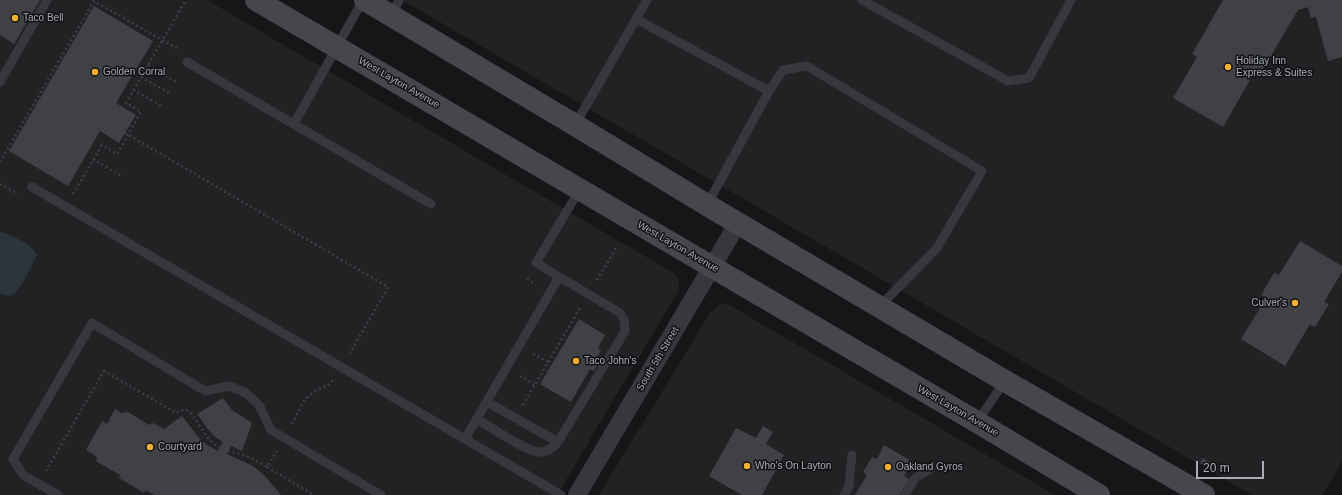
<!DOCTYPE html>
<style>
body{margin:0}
#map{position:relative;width:1342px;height:495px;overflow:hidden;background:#161618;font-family:Arial,sans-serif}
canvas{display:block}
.scale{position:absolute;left:1196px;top:461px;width:68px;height:18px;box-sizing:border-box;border:2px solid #a8adb8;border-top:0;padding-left:5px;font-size:12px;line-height:14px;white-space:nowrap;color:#a8adb8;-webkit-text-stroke:3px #111113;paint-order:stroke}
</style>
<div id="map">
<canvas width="1342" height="495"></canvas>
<div class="scale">20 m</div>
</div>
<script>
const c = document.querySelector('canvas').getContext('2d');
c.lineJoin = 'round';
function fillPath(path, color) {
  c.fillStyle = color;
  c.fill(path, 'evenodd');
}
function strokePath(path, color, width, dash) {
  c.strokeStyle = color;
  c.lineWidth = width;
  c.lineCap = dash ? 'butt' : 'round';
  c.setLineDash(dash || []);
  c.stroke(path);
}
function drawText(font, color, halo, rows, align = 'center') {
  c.font = font + ' Arial,sans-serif';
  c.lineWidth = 3;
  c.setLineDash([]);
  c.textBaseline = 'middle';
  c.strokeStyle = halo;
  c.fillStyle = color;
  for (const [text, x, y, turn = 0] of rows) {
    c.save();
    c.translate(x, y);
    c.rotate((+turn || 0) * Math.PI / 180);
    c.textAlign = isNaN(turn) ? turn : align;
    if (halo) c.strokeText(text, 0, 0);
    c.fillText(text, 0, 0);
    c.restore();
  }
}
const built = new Path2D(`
 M0,0H207L672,272L677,277L679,283L678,292L557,495H0Z
 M402,0H1342V462L1322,495H1252Z
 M720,304H725L731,306L1055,495H599L710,313Z`);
const water = new Path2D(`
 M0,231C13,237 29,242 37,255C32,264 21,291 12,295C8,297 4,295 0,293Z`);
const building = new Path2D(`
 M0,0H40L14,44L0,35Z
 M1223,0H1342V57L1328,61L1316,17L1311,18L1308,7L1298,10L1259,76L1254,73L1223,127L1173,98L1197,57L1192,54Z
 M94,6L153,41L116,103L136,115L125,133L119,143L100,131L68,186L9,151Z
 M1300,241L1342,266V272L1324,302L1329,304L1315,327L1310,324L1285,366L1241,339L1266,298L1261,295L1274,273L1279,275Z
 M579,319L605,335L598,348L601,351L595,360L599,362L594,371L590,369L571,402L540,384Z
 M223,398L232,410L252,423L242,451L231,446L227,454L253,466L265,476L281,495H154L146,490L144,493L119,478L120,475L96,461L97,457L86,450L102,421L107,424L115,409L121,413L128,412L149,425L153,423L164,429L182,416L199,438L207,445L218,451L223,442L215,437L207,428L197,414Z
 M763,426L773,432L766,444L784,455L762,495H742L709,476L736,428L756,438Z
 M884,445L913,462L904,476L909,479L900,495H855L867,475L863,472L872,457L877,459Z
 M1203,458L1210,462L1207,467L1200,463Z`);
const path = new Path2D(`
 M148,65L176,82
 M141,77L169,93
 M133,90L162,106
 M125,133L388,287L350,353
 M93,159L121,176
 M0,162L94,1L178,49
 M0,184L18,194
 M73,194L102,145L117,154L141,112L126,103L186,0
 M527,279L536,284
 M597,280L616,248
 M533,354L548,362
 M520,376L535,385
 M523,405L580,308
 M292,424C297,415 302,401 311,394C319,387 326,389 333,380
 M267,467L314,495
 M46,471L104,371L176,413L185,409C196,415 202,434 213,443C224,452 238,452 251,458C257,461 262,464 267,467L277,451`);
const service = new Path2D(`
 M862,0L1008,81L1029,78L1071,0
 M391,16L399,0
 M636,19L769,91L783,70L807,66L982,171L937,248L880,306
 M187,62L431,204
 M0,82L47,0
 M294,124L363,0
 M575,125L647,0
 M32,187L561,495
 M707,205L769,91
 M487,402L558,442
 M477,419C490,427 527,452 540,452C548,452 553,448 558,442L625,331L624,320L620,313L536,263L580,189
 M977,422L1005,381
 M465,439L559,277
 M58,495L23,475L13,459L92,323L205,391L229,386L246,393L259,405L271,430L381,495
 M844,495L849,486L852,455
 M905,495L915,478L930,469`);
const minor = new Path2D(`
 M577,495L738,223`);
const secondary = new Path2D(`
 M256,0L977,422L1099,495
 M365,0L575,125L707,205L1005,381L1204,495`);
const markers = [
 [15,18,4,"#f2b134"],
 [1228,67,4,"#f2b134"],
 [95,72,4,"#f2b134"],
 [1295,303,4,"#f2b134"],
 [576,361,4,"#f2b134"],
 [150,447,4,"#f2b134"],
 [747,466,4,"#f2b134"],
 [888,467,4,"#f2b134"]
];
const poiNames = [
 ["Taco Bell",23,18],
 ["Holiday Inn",1236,61],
 ["Express & Suites",1236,73],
 ["Golden Corral",103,72],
 ["Culver's",1287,303,"right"],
 ["Taco John's",584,361],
 ["Courtyard",158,447],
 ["Who's On Layton",755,466],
 ["Oakland Gyros",896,467]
];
const streetNames = [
 ["West Layton Avenue",399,83,30],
 ["West Layton Avenue",678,247,30],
 ["South 5th Street",658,359,-59],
 ["West Layton Avenue",958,411,30]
];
fillPath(built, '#222225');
fillPath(water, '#2c353c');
fillPath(building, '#404145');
strokePath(path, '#3d3f44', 2.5, [2, 3]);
strokePath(service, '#37383d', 9);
strokePath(minor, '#37383d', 18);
strokePath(secondary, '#45474d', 22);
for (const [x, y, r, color] of markers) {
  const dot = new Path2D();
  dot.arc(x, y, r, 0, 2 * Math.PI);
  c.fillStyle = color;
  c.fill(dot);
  strokePath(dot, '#111113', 1.5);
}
drawText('10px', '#a8adb8', '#111113', poiNames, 'left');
drawText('10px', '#a8adb8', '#111113', streetNames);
</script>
